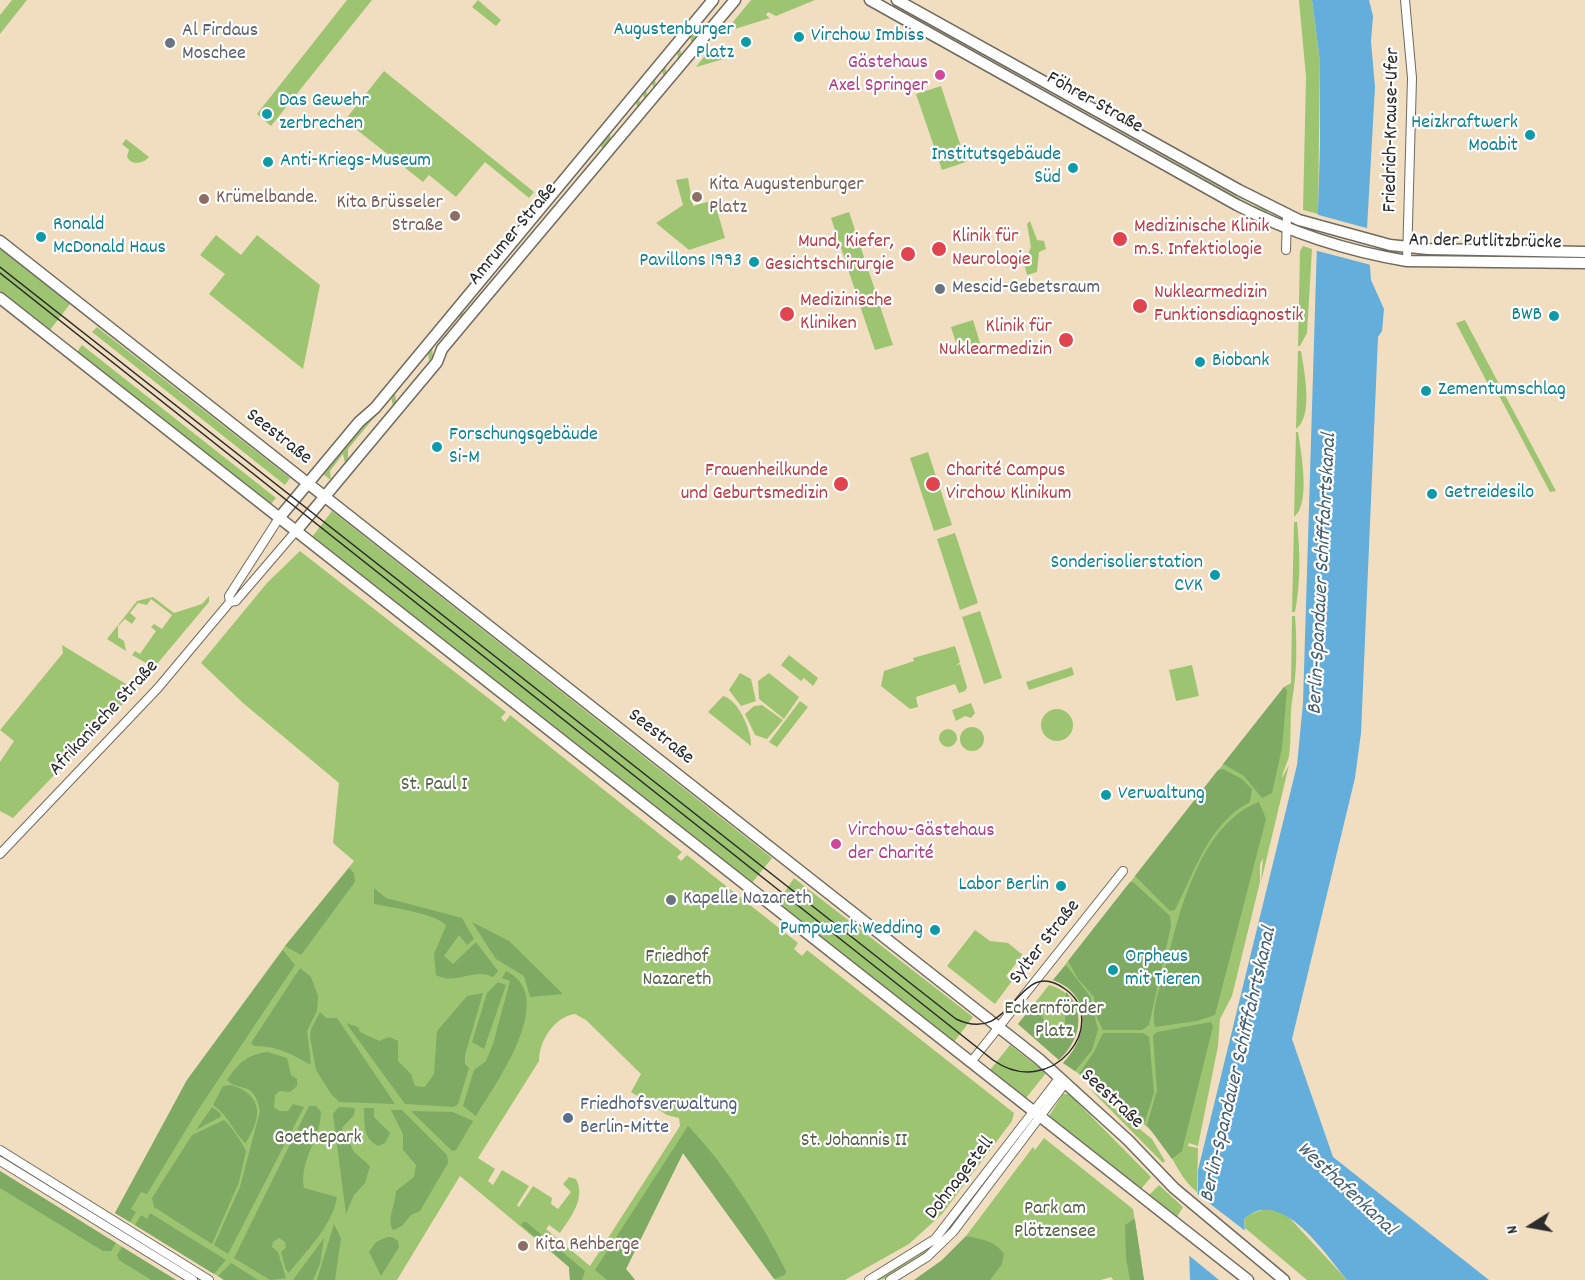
<!DOCTYPE html>
<meta charset="utf-8">
<style>
body{margin:0}
#map{position:relative;width:1585px;height:1280px;overflow:hidden;background:#f1dec0;font-family:Dekko,sans-serif}
canvas{display:block}
.north{position:absolute;left:1501px;top:1196px;width:60px;height:60px;-webkit-text-stroke:4px #fff;paint-order:stroke;rotate:259deg;font-size:16px;font-weight:700;line-height:24px;text-align:center;color:#2b2b2b}
.north::after{content:'';display:block;margin:auto;width:21px;height:27px;background:#2b2b2b;clip-path:polygon(50% 0,100% 100%,50% 72%,0 100%)}
</style>
<div id="map">
<canvas width="1585" height="1280"></canvas>
<div class="north">N</div>
</div>
<script>
const c = document.querySelector('canvas').getContext('2d');
c.lineJoin = 'round';
function fillPath(path, color) {
  c.fillStyle = color;
  c.fill(path, 'evenodd');
}
function strokePath(path, color, width, dash) {
  c.strokeStyle = color;
  c.lineWidth = width;
  c.lineCap = dash ? 'butt' : 'round';
  c.setLineDash(dash || []);
  c.stroke(path);
}
function drawText(font, color, halo, rows, align = 'center') {
  c.font = font + ' Dekko,sans-serif';
  c.lineWidth = 4.5;
  c.setLineDash([]);
  c.textBaseline = 'middle';
  c.strokeStyle = halo;
  c.fillStyle = color;
  for (const [text, x, y, turn = 0] of rows) {
    c.save();
    c.translate(x, y);
    c.rotate((+turn || 0) * Math.PI / 180);
    c.textAlign = isNaN(turn) ? turn : align;
    if (halo) c.strokeText(text, 0, 0);
    c.fillText(text, 0, 0);
    c.restore();
  }
}
const green = new Path2D(`
 M12,0H27L0,34V15Z
 M347,0H372L271,126L257,114Z
 M478,0L501,20L496,26L472,7Z
 M751,0H815L776,16L768,12L766,15L770,18L735,29L733,22Z
 M1299,0H1312L1320,61L1318,214L1303,210L1306,77Z
 M691,30L699,37L692,44L690,37L680,49L682,57L679,61L677,53L665,67L667,75L664,78L662,71L655,79L656,87L654,91L652,83L646,90L648,98L645,101L643,94L639,99L641,107L638,110L636,103L610,133L611,142L605,150L597,143Z
 M711,48L724,59L696,67Z
 M384,71L534,192L529,198L485,162L456,197L429,175L423,182L352,126L345,120Z
 M941,86L966,162L942,170L916,94Z
 M1092,116L1252,205L1267,210L1268,215Z
 M126,139L149,157C143,164 130,166 127,156L129,150L122,144Z
 M688,178L693,206L714,200L725,238L689,250L656,223L683,205L676,180Z
 M849,212L877,296L859,302L831,218Z
 M1030,221L1037,240L1044,241L1046,249L1039,252L1037,272L1027,275L1024,263L1031,247L1027,224Z
 M216,235L241,255L257,235L320,285L303,369L209,294L225,274L200,255Z
 M1303,246L1312,249L1307,333L1300,346H1298L1300,251Z
 M0,249L70,304L50,330L0,291Z
 M878,300L893,345L875,350L860,306Z
 M459,310L467,316L461,324L459,315L432,348L433,357L429,361L428,353L395,392L396,401L393,406L391,397L348,449V459L345,463L343,454L330,471L331,480L323,474Z
 M973,320L980,343L959,350L968,345L967,340L956,343L951,327Z
 M1465,320L1556,491L1550,492L1495,388L1489,386L1456,323Z
 M97,327L290,478L285,485L92,332Z
 M82,345L276,498L271,504L77,352Z
 M1298,351H1301C1304,370 1314,416 1296,429Z
 M1296,432H1298C1301,452 1311,504 1294,517Z
 M928,452L952,525L934,531L910,458Z
 M332,511L772,858L752,883L312,537Z
 M1294,522H1297C1300,552 1301,581 1295,612H1292Z
 M955,533L978,603L960,610L937,539Z
 M300,551L506,712L501,718L505,722L510,715L682,852L677,857L681,861L687,855L798,943L794,949L802,956L807,950L1014,1113L1012,1121L942,1214L909,1244L845,1280H775L683,1153L626,1269L635,1280H570L569,1267L460,1176L397,1280H224L115,1213L187,1080L285,946L354,861L333,843L339,783L243,703L201,663L267,583ZM575,1014L586,1020L641,1074L631,1092L667,1115L679,1118L680,1126L590,1266L546,1229L549,1225L560,1233C571,1217 586,1198 576,1179L569,1177L563,1184L571,1192L558,1209L551,1204L552,1198L533,1186L519,1207L517,1205L529,1186L502,1170L493,1185L488,1181L495,1169L478,1158L539,1061C539,1041 554,1017 575,1014Z
 M209,596V602L157,664L151,666L132,655L135,651L140,654L156,631L151,627L154,624L162,629L172,615L151,599L147,605L138,603L130,613L136,618L132,624L125,619L118,626V637L124,641L126,651L107,639L137,601L153,597L174,613L202,604Z
 M980,611L1002,678L984,684L962,617Z
 M1292,616H1295C1297,643 1297,669 1293,695C1289,715 1292,736 1289,756C1287,764 1283,771 1282,778L1289,765L1261,882L1263,858L1260,864V882L1232,996L1220,1019L1218,1046L1198,1146L1189,1143L1188,1146L1198,1148L1197,1192C1178,1177 1174,1156 1159,1139C1132,1110 1096,1085 1063,1063C1090,1037 1092,995 1053,980L1284,687L1291,683Z
 M62,645L136,690L13,818L0,811V762L14,741L0,730L63,653Z
 M955,646L960,662L956,666L960,664L967,687L965,691L959,693L955,684L916,697L918,707L910,709L881,686L884,671L914,661L913,658Z
 M789,655L818,678L813,686L804,678L801,681L781,665Z
 M1192,665L1199,696L1176,701L1169,670Z
 M1072,667L1074,675L1029,690L1026,682Z
 M740,673L751,679L756,701L741,706L729,690Z
 M769,673L799,697L784,719L759,699L758,681Z
 M723,696C739,700 752,732 751,746L708,712Z
 M800,701L808,707L777,747L769,742Z
 M971,703L975,713L971,718L965,716L956,721L952,710Z
 M762,705L783,720L767,739L755,735L745,714L754,706Z
 M1041 725a16 16 0 1 1 32 0a16 16 0 1 1-32 0Z
 M960 739a12 12 0 1 1 24 0a12 12 0 1 1-24 0Z
 M939 738a9 9 0 1 1 18 0a9 9 0 1 1-18 0Z
 M794,878L973,1017L954,1042L777,903Z
 M975,930L990,941L1008,943L1023,955L1006,976L1012,981L995,1004L947,966Z
 M1049,985C1090,997 1083,1035 1059,1060L1018,1024Z
 M1010,1045L1046,1073L1026,1098L990,1070Z
 M1089,1088L1152,1139L1165,1161L1163,1163Z
 M1063,1094H1069L1151,1177L1141,1189L1049,1116Z
 M1025,1128L1027,1130C999,1167 924,1280 876,1280L916,1257L945,1233Z
 M1044,1138L1133,1209L1144,1280H1113L1111,1277L1101,1280H920L969,1237L966,1236L1033,1147L1035,1150Z
 M0,1171L176,1280H0Z
 M1159,1185L1183,1207L1177,1217L1149,1195Z
 M1266,1209L1285,1213L1347,1280H1307L1245,1228L1244,1219L1250,1214Z`);
const forest = new Path2D(`
 M1284,687L1287,690L1282,748L1272,793L1262,798L1244,776L1223,764Z
 M1223,769L1242,779L1252,789L1250,802C1209,823 1195,871 1175,910L1170,911L1135,876L1218,770Z
 M1259,802L1266,819L1215,1015L1197,1021L1155,1027C1151,1009 1160,987 1165,969C1179,913 1199,825 1259,802Z
 M349,868L354,873L355,882L301,955L285,946Z
 M1130,882H1133L1170,916L1171,926L1149,1025L1142,1030H1103L1097,1018L1094,997L1078,979L1068,961Z
 M374,888L386,898L462,918L474,939L467,945L459,935L444,956L453,964L476,942L498,971L493,977C472,967 457,986 436,975L434,954L446,926C440,914 388,907 374,904Z
 M472,922L509,941L563,994L530,997L524,976L496,959Z
 M283,950L295,965L198,1110L147,1194L141,1192L131,1209L136,1212L130,1222L115,1213L187,1080Z
 M1066,965L1090,996L1098,1030L1092,1050L1075,1071L1063,1063C1089,1037 1094,994 1053,980Z
 M300,968L311,977L318,996L317,1011L307,1031L311,1063L309,1064C290,1053 276,1046 254,1046L251,1043Z
 M506,971C560,996 494,1086 476,1116L463,1106L474,1070L486,1061L493,1044L510,981L502,978Z
 M498,982L506,985L484,1049L472,1042L487,993Z
 M1066,992C1087,1014 1079,1041 1059,1060L1018,1024L1032,1007L1038,1008C1046,1019 1044,1036 1061,1035L1065,1025Z
 M483,993L465,1055V1064L469,1068L458,1104L454,1107L405,1104L346,1023L358,1027L360,1032L379,1041L389,1037L398,1041V1061L411,1074L415,1086L425,1087L434,1074L437,1031L467,996Z
 M320,1012L326,1018H337L395,1104L339,1102L331,1094L316,1070L310,1037L311,1029Z
 M1211,1022L1213,1026L1182,1151L1172,1159L1147,1125L1157,1090L1153,1036L1157,1032Z
 M1103,1033H1143L1149,1037L1154,1093L1145,1121L1141,1123L1079,1074L1094,1052Z
 M268,1052L287,1058L291,1075L297,1079V1086L290,1092L280,1091L275,1095L274,1107L279,1111H288L293,1104L304,1107L228,1254L214,1245L240,1187L260,1111C254,1079 239,1093 227,1080C239,1062 247,1055 268,1052Z
 M231,1085C252,1091 263,1105 254,1127C251,1133 249,1139 245,1143C232,1130 229,1116 213,1105L223,1086Z
 M309,1106H316L321,1112C321,1138 299,1160 304,1188L337,1197C333,1225 306,1251 289,1273L286,1270L281,1252L286,1247L285,1242L279,1238L273,1242L272,1247L278,1252L286,1278L270,1280L234,1258Z
 M212,1107L221,1114L220,1117L196,1130Z
 M339,1107L355,1108L354,1115L342,1128L354,1152L370,1166L365,1183L354,1195L346,1214L333,1114Z
 M364,1108H374V1117L390,1133L385,1143L378,1146C362,1137 365,1125 364,1108Z
 M391,1110H402L447,1155L448,1163L420,1211L411,1215L402,1226L393,1230C386,1219 396,1204 396,1191L414,1177L416,1165L403,1150V1134Z
 M411,1111L453,1112L473,1121L456,1150L452,1151Z
 M224,1120C230,1124 243,1144 246,1151L239,1182L212,1244L154,1207L152,1198L192,1135Z
 M688,1126C726,1165 762,1223 786,1271L785,1275L774,1279L683,1153L626,1269L635,1280H607L595,1270Z
 M0,1171L116,1243L111,1251H103L0,1188Z
 M150,1213L226,1260L214,1274L135,1225L141,1215L147,1219Z
 M1134,1219L1135,1220L1144,1280H1130L1126,1258L1125,1225Z
 M523,1222H526L585,1271L582,1280H570L569,1267L521,1225Z
 M334,1224L341,1238L335,1280H317Z
 M966,1236C982,1240 993,1239 1004,1254L1002,1264L990,1280H914L942,1260Z
 M387,1237H392L398,1241L399,1247L381,1276L369,1252L376,1242Z
 M324,1238L320,1264L313,1280H293Z
 M122,1247L176,1280H151L119,1260L117,1255Z
 M231,1263L258,1280H224L218,1276Z`);
const water = new Path2D(`
 M1312,0H1369L1373,16L1371,41L1375,87L1367,229L1371,280L1384,309L1382,331L1378,337L1361,733L1355,778L1292,1039L1333,1157L1489,1280H1347C1325,1254 1281,1185 1244,1219L1248,1280H1190L1189,1247L1197,1232L1198,1170L1297,765L1303,703L1320,145V61Z`);
const pier = new Path2D(`
 M1315,214L1370,229L1371,265L1314,250Z
 M1196,1193L1248,1233L1251,1280H1219L1186,1253L1194,1231Z`);
const minor = new Path2D(`
 M1405,0L1412,78L1407,261
 M1286,250L1287,214
 M230,602L229,596L279,518
 M0,854L158,688L230,602L236,601L296,531
 M971,1062L1123,871
 M0,1150L209,1280
 M0,1161L193,1280
 M869,1280L935,1239L1060,1077
 M890,1280L927,1257L953,1232L1066,1082`);
const major = new Path2D(`
 M870,0L1237,205C1291,233 1347,251 1407,261L1585,263
 M897,0L1239,190L1299,220L1390,245L1428,249L1585,252
 M0,241L1039,1059L1128,1140L1174,1188L1284,1280
 M0,298L1248,1280
 M279,518L359,422L375,408L713,0
 M296,531L437,362L442,349L467,319L735,0`);
const tram = new Path2D(`
 M0,267L956,1019C1015,1047 1016,954 1065,989C1112,1022 1052,1102 993,1060L0,273`);
const markers = [
 [799,37,6,"#0f9aa8"],
 [746,42,6,"#0f9aa8"],
 [170,43,6,"#6b7280"],
 [940,75,6,"#d1479c"],
 [267,114,6,"#0f9aa8"],
 [1530,135,6,"#0f9aa8"],
 [268,162,6,"#0f9aa8"],
 [1073,168,6,"#0f9aa8"],
 [697,197,6,"#8d6e63"],
 [204,199,6,"#8d6e63"],
 [455,216,6,"#8d6e63"],
 [41,237,6,"#0f9aa8"],
 [1120,239,8,"#e0444e"],
 [939,249,8,"#e0444e"],
 [908,254,8,"#e0444e"],
 [754,262,6,"#0f9aa8"],
 [940,289,6,"#6b7280"],
 [1140,306,8,"#e0444e"],
 [787,314,8,"#e0444e"],
 [1554,316,6,"#0f9aa8"],
 [1066,340,8,"#e0444e"],
 [1200,362,6,"#0f9aa8"],
 [1426,391,6,"#0f9aa8"],
 [437,447,6,"#0f9aa8"],
 [841,484,8,"#e0444e"],
 [933,484,8,"#e0444e"],
 [1432,494,6,"#0f9aa8"],
 [1215,575,6,"#0f9aa8"],
 [1106,795,6,"#0f9aa8"],
 [836,844,6,"#d1479c"],
 [1061,886,6,"#0f9aa8"],
 [671,900,6,"#6b7280"],
 [935,930,6,"#0f9aa8"],
 [1113,970,6,"#0f9aa8"],
 [568,1118,6,"#5c6f8a"],
 [523,1246,6,"#8d6e63"]
];
const cultureNames = [
 ["Augustenburger",734,31,"right"],
 ["Platz",734,54,"right"],
 ["Virchow Imbiss",811,37],
 ["Das Gewehr",279,102],
 ["zerbrechen",279,125],
 ["Heizkraftwerk",1518,124,"right"],
 ["Moabit",1518,147,"right"],
 ["Institutsgebäude",1061,156,"right"],
 ["Süd",1061,179,"right"],
 ["Anti-Kriegs-Museum",280,162],
 ["Ronald",53,226],
 ["McDonald Haus",53,249],
 ["Pavillons 1993",742,262,"right"],
 ["BWB",1542,316,"right"],
 ["Biobank",1212,362],
 ["Zementumschlag",1438,391],
 ["Forschungsgebäude",449,436],
 ["Si-M",449,459],
 ["Getreidesilo",1444,494],
 ["Sonderisolierstation",1203,564,"right"],
 ["CVK",1203,587,"right"],
 ["Verwaltung",1118,795],
 ["Labor Berlin",1049,886,"right"],
 ["Pumpwerk Wedding",923,930,"right"],
 ["Orpheus",1125,958],
 ["mit Tieren",1125,981]
];
const worshipNames = [
 ["Al Firdaus",182,32],
 ["Moschee",182,55],
 ["Mescid-Gebetsraum",952,289],
 ["Kapelle Nazareth",683,900]
];
const hotelNames = [
 ["Gästehaus",928,64],
 ["Axel Springer",928,87],
 ["Virchow-Gästehaus",848,832,"left"],
 ["der Charité",848,855,"left"]
];
const streetNames = [
 ["Föhrer Straße",1094,104,29],
 ["Friedrich-Krause-Ufer",1393,130,-89],
 ["Amrumer Straße",514,235,-50],
 ["An der Putlitzbrücke",1485,243,1],
 ["Seestraße",278,438,38],
 ["Afrikanische Straße",105,719,-47],
 ["Seestraße",660,738,38],
 ["Sylter Straße",1046,943,-52],
 ["Seestraße",1111,1100,43],
 ["Dohnagestell",961,1179,-52]
];
const educationNames = [
 ["Kita Augustenburger",709,186],
 ["Platz",709,209],
 ["Krümelbande.",216,199],
 ["Kita Brüsseler",443,204,"right"],
 ["Straße",443,227,"right"],
 ["Kita Rehberge",535,1246]
];
const healthNames = [
 ["Medizinische Klinik",1134,228],
 ["m.S. Infektiologie",1134,251],
 ["Klinik für",952,238],
 ["Neurologie",952,261],
 ["Mund, Kiefer,",894,243,"right"],
 ["Gesichtschirurgie",894,266,"right"],
 ["Nuklearmedizin",1154,294],
 ["Funktionsdiagnostik",1154,317],
 ["Medizinische",800,302],
 ["Kliniken",800,325],
 ["Klinik für",1052,328,"right"],
 ["Nuklearmedizin",1052,351,"right"],
 ["Frauenheilkunde",828,472,"right"],
 ["und Geburtsmedizin",828,495,"right"],
 ["Charité Campus",946,472],
 ["Virchow Klinikum",946,495]
];
const parkNames = [
 ["St. Paul I",434,786],
 ["Friedhof",677,958],
 ["Nazareth",677,981],
 ["Eckernförder",1054,1010],
 ["Platz",1054,1033],
 ["Goethepark",318,1139],
 ["St. Johannis II",854,1142],
 ["Park am",1055,1210],
 ["Plötzensee",1055,1233]
];
const serviceNames = [
 ["Friedhofsverwaltung",580,1106],
 ["Berlin-Mitte",580,1129]
];
const waterNames = [
 ["Berlin-Spandauer Schifffahrtskanal",1324,574,-87],
 ["Berlin-Spandauer Schifffahrtskanal",1240,1065,-77],
 ["Westhafenkanal",1345,1190,43]
];
fillPath(green, '#9dc571');
fillPath(forest, '#7eaa63');
fillPath(water, '#64aedc');
fillPath(pier, '#f1dec0');
strokePath(minor, '#706a5f', 10);
strokePath(major, '#706a5f', 13);
strokePath(minor, '#fff', 8);
strokePath(major, '#fff', 10);
strokePath(tram, '#2b2b2b', 1.5);
for (const [x, y, r, color] of markers) {
  const dot = new Path2D();
  dot.arc(x, y, r, 0, 2 * Math.PI);
  c.fillStyle = color;
  c.fill(dot);
  strokePath(dot, '#fff', 2);
}
drawText('20px', '#0d838f', '#fff', cultureNames, 'left');
drawText('20px', '#5b616d', '#fff', worshipNames, 'left');
drawText('20px', '#b23c85', '#fff', hotelNames, 'right');
drawText('20px', '#2b2b2b', '#fff', streetNames);
drawText('20px', '#785e54', '#fff', educationNames, 'left');
drawText('20px', '#be3a42', '#fff', healthNames, 'left');
drawText('20px', '#536144', '#fff', parkNames);
drawText('20px', '#4e5e75', '#fff', serviceNames, 'left');
drawText('italic 21px', '#425f72', '#fff', waterNames);
</script>
